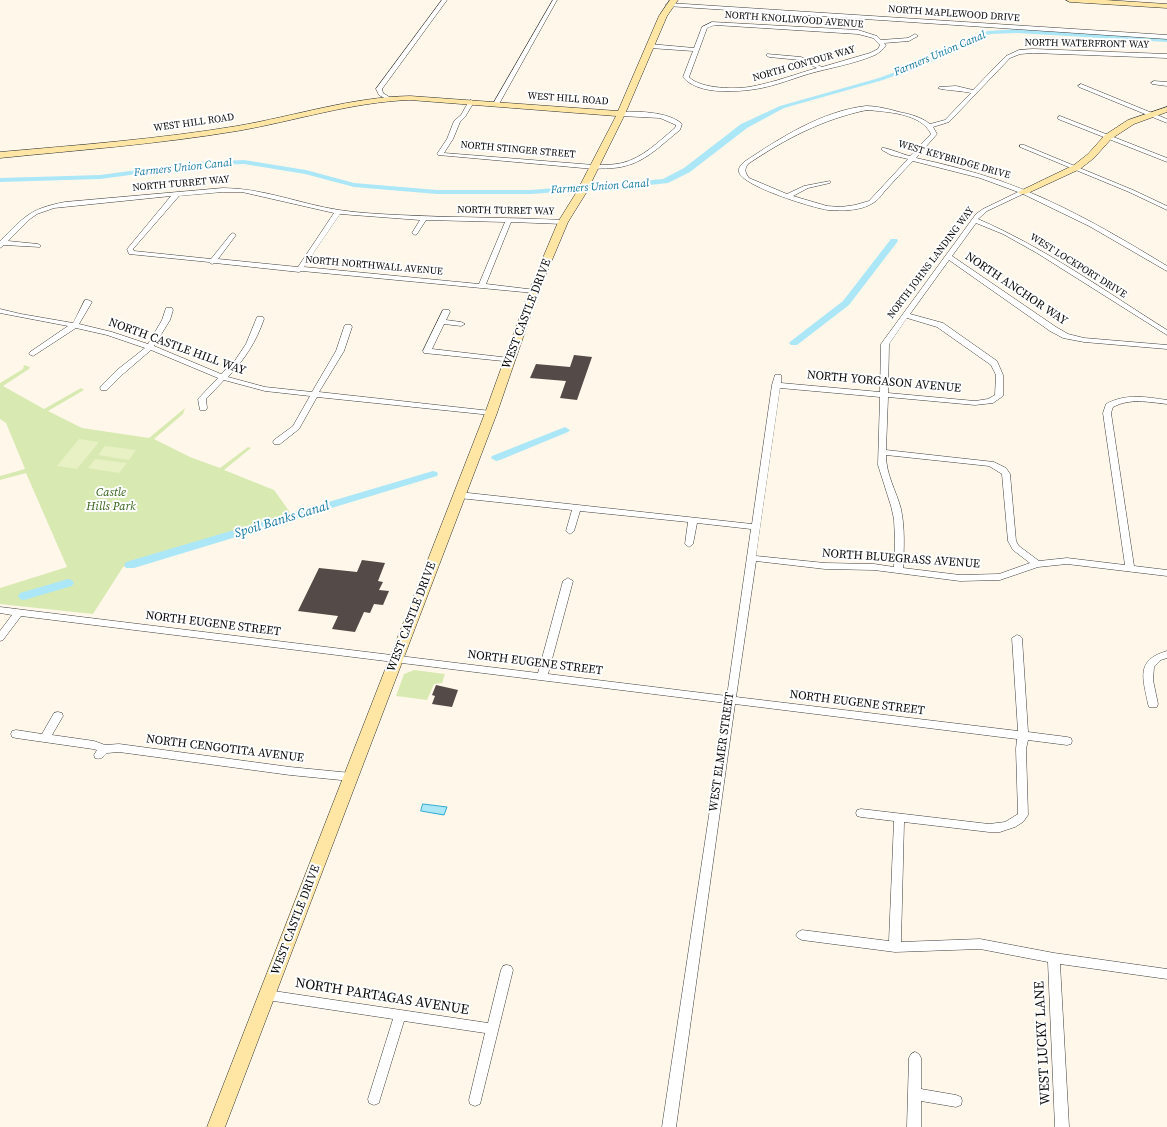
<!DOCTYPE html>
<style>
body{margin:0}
canvas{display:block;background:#fff7e9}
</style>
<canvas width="1167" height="1127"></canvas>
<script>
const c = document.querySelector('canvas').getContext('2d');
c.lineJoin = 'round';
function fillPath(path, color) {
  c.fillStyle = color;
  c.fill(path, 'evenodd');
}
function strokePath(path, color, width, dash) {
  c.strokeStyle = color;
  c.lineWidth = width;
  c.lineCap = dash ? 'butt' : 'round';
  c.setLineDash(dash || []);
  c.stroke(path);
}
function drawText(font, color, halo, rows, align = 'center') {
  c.font = font + ' "Source Serif 4",serif';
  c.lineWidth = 4;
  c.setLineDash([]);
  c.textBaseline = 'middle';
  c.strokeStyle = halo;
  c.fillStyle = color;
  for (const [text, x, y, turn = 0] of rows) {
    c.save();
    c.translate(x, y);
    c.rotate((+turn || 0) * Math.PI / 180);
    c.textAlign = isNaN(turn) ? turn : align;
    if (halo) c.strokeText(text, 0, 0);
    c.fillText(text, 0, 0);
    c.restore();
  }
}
const green = new Path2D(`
 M24,365L30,367L29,369L3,386L44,409L81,388L84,390L48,411L82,428L149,438L185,408L183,414L154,439L190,457L220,468L248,447L251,448L224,470L274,490L292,515L123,567L93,614L0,604V588L67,567L26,473L0,480V476L25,469L6,423L0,419V383L23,369Z
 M414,670L445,674L442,683L434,684L427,700L396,696L404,674Z`);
const pitch = new Path2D(`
 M79,439L99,442L77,469L57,466Z
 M105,446L136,450L129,460L98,455Z
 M95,459L127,463L119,473L88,468Z`);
const water = new Path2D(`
 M423,804L447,807L444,815L421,811Z`);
const canal = new Path2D(`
 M1017,29L1167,38V42L1017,33L991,34L980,37L929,63L883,80L784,108L747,128L690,172L668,183L650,185L531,194H437L354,187L305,174L244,164L198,166L100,179L0,182V178L100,175L198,162L244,160L306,170L354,183L437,190H531L663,179L684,168L741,124L780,106L879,78L925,61L976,35L988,31Z
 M891,239H897L898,241L849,305L797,345H791L789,343L791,341L843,301Z
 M565,427L570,430L568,432L500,460L496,461L491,458L492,456Z
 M433,471L437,472L438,474L437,476L134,568H126L124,565L126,562Z
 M68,579L72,580L74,583L72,586L24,600L20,599L18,596L20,593Z`);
const building = new Path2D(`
 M574,355L592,357L577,400L560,398L566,381L530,378L536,364L570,367Z
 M362,560L385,563L378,581L383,582L379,590L389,591L383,605L374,604L370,613L364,612L355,632L332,629L338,616L298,611L319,568L357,572Z
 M436,685L458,690L452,707L432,704L435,696L432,695Z`);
const street = new Path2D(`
 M442,0H447L382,89L383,93L391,98L388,100L379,95L376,89Z
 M553,0H557L499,104L494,105L493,104Z
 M669,3L1167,35V39L667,6L666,5Z
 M712,22L858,30L877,36L881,40L908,38L915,34L918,36L909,41L884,43L886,45C883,50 880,52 875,55C854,64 829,68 808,74C789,80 769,88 749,90C730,92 697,94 683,77L693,51L650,48L647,46L650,44L694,48L702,27ZM715,25L858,34L873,38L880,45L878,49L870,53L822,67L801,57L767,54L766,55L769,57L800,60L817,68C796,74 775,82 754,86C738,90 700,89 689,77L707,28Z
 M1033,49L1167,54V58L1033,53L1020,54L1010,58L949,122L933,127L937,134L916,158C944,164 971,171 998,180C1058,201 1113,233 1167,266V271L1165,270L1089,226L1023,194L987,211L978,219C1045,248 1105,291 1167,330V335L1037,253L1003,234L976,223L952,256L1056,327L1068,334L1084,338L1167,345V349L1084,342L1063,338L1050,331L949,260L910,314L943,323L997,361L1003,375V396L993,403L975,405L888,397L886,450L994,462L1006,468L1010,474L1016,541L1019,546L1039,561L1067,558L1125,565L1103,413L1106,404C1126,393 1146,397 1167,400V404C1148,402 1130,398 1113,407L1111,413L1134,566L1167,570V576L1067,564L1038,567L1000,580L960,581L874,570L825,569L756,561L736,697L1018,731L1012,638L1017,635L1020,636L1022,638L1028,732L1067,737L1071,738L1072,741L1071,744L1067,745L1028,740L1026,749L1028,815L1023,822L1015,827L1000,832H989L904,822L901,942L980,939L1054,953L1167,969V979L1060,964L1069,1127H1055L1048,962L980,949L895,952L802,940L798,938L796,935L798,932L802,930L889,941L894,821L861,817L857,816L856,813L857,810L861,809L989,824L1005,822L1018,814L1016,749L1017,739L735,704L676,1127H662L726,703L21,616L3,640L0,641V631L12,615L0,613V607L538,673L563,581L568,578L573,581L548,674L727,696L751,529L697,523L693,544L689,547L685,544L688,522L580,511L574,531L570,534L566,531L572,510L459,498L455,495L459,492L752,524L772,385L775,375H781V383L880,392L881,344L976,214L983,209L1018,192L980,178L913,161C903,171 893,182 884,192C881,196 877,201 873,203C861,211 842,211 828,210C813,208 742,186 739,172C738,168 741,165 744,162C780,138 822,111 866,106C876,106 889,109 899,112C910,114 921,117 930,124L945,120L971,93C964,91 941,90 938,88L939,87L956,86L973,90L1006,56L1019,50ZM867,110C887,112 921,113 931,134L910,156C904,155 886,147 882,148V150L891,155L908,159L869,201L855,205L841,207L827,206L793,196L808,188L830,183V181L804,186L787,194L749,178C745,172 744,170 748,164C785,139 823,119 867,110ZM907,318L937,327L991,365L996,375L995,395L988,399L975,401L888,393L889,344ZM780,388L880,397L878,465L891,506L894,519L895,541L894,567L874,564L825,563L756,556ZM886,455L989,466L1002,474L1008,541L1013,550L1030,563L999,574L960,575L903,568C904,548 905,528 901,509C896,490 886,475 886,455Z
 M1154,81L1167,82V86L1152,84L1151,83Z
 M1081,84L1167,119V123L1079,87L1078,86Z
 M471,100L474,102L465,117L460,122L453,139L444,153L594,165C603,165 613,165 622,163C643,158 659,141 675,128L676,125L660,118L621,116L619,115V113C635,110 670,112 682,124L680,130C663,143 647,161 625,166C615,169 604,168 594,169L438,155L437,154L447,139L454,121L461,115L469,101Z
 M1060,116L1167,158V162L1058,119V117Z
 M1020,145H1024L1133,190L1167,206V210L1129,192L1020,147Z
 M223,188C263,188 300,204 339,210C359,213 379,214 399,215C454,218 508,217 563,220L566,222L563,224L511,222L486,284L536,290V292L534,293L302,271L299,272L215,263L212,264L209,262L129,254L127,249L128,248L171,196L54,208L37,214L30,219L8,241L38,244L41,246L40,247L4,245L0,248V241C25,217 28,209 65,202ZM223,192H242L334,213L298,267L218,259L236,235L233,233L231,234L211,259L134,251L133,249L179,196ZM340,214L420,220L412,233L415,235L417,234L426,220L505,222L479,284L304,267Z
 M85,300H88L92,302L79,324L112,332L148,344L162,320L166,308H172L173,310L170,320L154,346L221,374L234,362L246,344L257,317H263L264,319C256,342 245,359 228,377L265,387L312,392L336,351L344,327L345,325H351L352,327L344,351L319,392L491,411L495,413L491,415L317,397L299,429L280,444H274L273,442L274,440L293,426L310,396L265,391L224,380L206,399L207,408L206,410H200L198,399L218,378L151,350L123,374L107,390H101L100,388L101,386L117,370L145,348L107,335L76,328L33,356L29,354L30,352L68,326L0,313V309L21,314L73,323Z
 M443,310H449L450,312L446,320L461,322L465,324L461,326L444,324L432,349L510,358L514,360L513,362L424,353L423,351Z
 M1167,651V658L1161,660L1154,667L1153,680L1158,704L1157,707H1149L1148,704C1143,678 1135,660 1167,651Z
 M58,712L62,713L63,716L52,735L94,741L105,745L119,744L290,767L351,773L355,774L356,777L355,780L351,781L290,775L119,752L107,753C103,757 101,760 95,758L94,755L97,750L93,749L16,738L12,737L11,734L12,731L16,730L42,734L54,713Z
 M507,965L511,966L513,970L481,1100L480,1104L475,1106L470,1104L469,1100L485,1033L404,1021L380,1099L379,1103L374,1105L369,1103L368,1099L393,1019L267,1000L263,999L261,995L263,991L267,990L488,1023L501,970L503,966Z
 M915,1052L919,1054L921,1058V1089L956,1095L961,1097L962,1101L961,1105L956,1107L921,1101V1127H907L909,1058L911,1054Z`);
const secondary = new Path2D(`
 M670,0H678L667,16L625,114L586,193L568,222L539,291L497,413L225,1127H207L485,413L529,291L558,222L576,193L616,116L410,100C352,102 295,121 237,131C159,144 79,150 0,158V152C79,145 159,139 237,126C295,116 352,97 410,96L618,111L659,16Z
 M1066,0H1105L1167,4V8L1070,2Z
 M1167,107V112L1134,124L1111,139L1094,158L1080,169L1026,194H1020L1018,192L1074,165L1088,154L1105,135L1128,120Z`);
const farStreetnames = [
 ["NORTH MAPLEWOOD DRIVE",954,14,4],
 ["NORTH KNOLLWOOD AVENUE",794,20,4],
 ["NORTH WATERFRONT WAY",1087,44,1],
 ["NORTH CONTOUR WAY",804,64,-16],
 ["WEST HILL ROAD",568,99,4],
 ["WEST HILL ROAD",194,123,-8],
 ["NORTH STINGER STREET",518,150,5],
 ["WEST KEYBRIDGE DRIVE",954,160,16],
 ["NORTH TURRET WAY",181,184,-5],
 ["NORTH TURRET WAY",506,211,1],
 ["NORTH JOHNS LANDING WAY",931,263,-53],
 ["NORTH NORTHWALL AVENUE",374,266,5],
 ["WEST LOCKPORT DRIVE",1078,266,32]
];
const farWaternames = [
 ["Farmers Union Canal",940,54,-23],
 ["Farmers Union Canal",183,168,-6],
 ["Farmers Union Canal",600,187,-4]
];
const streetNames = [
 ["NORTH ANCHOR WAY",1016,289,34],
 ["WEST CASTLE DRIVE",527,314,-69],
 ["NORTH CASTLE HILL WAY",177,347,20],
 ["NORTH YORGASON AVENUE",884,382,5],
 ["NORTH BLUEGRASS AVENUE",901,559,4],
 ["WEST CASTLE DRIVE",412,617,-69],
 ["NORTH EUGENE STREET",213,624,7],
 ["NORTH EUGENE STREET",535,663,7],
 ["NORTH EUGENE STREET",857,703,7],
 ["NORTH CENGOTITA AVENUE",225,749,7],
 ["WEST ELMER STREET",722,752,-82],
 ["WEST CASTLE DRIVE",296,920,-69]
];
const parkNames = [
 ["Castle",111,493],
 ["Hills Park",111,507]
];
const waterNames = [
 ["Spoil Banks Canal",282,520,-17]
];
const nearStreetnames = [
 ["NORTH PARTAGAS AVENUE",382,997,9],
 ["WEST LUCKY LANE",1043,1043,-93]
];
fillPath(green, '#d8eab2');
fillPath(pitch, '#e8f1c4');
fillPath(water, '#ace7f8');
strokePath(water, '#31aad1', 1);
fillPath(canal, '#ace7f8');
fillPath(building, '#544a47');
strokePath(street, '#3e3e3e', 1);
strokePath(secondary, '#2d2d2d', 1);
fillPath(street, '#fff');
fillPath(secondary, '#ffe6a4');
drawText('10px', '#0b0b0b', '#fff', farStreetnames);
drawText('italic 11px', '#12789f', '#fff', farWaternames);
drawText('12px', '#0b0b0b', '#fff', streetNames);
drawText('italic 12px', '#35631a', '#fff', parkNames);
drawText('italic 13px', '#12789f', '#fff', waterNames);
drawText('14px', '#0b0b0b', '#fff', nearStreetnames);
</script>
